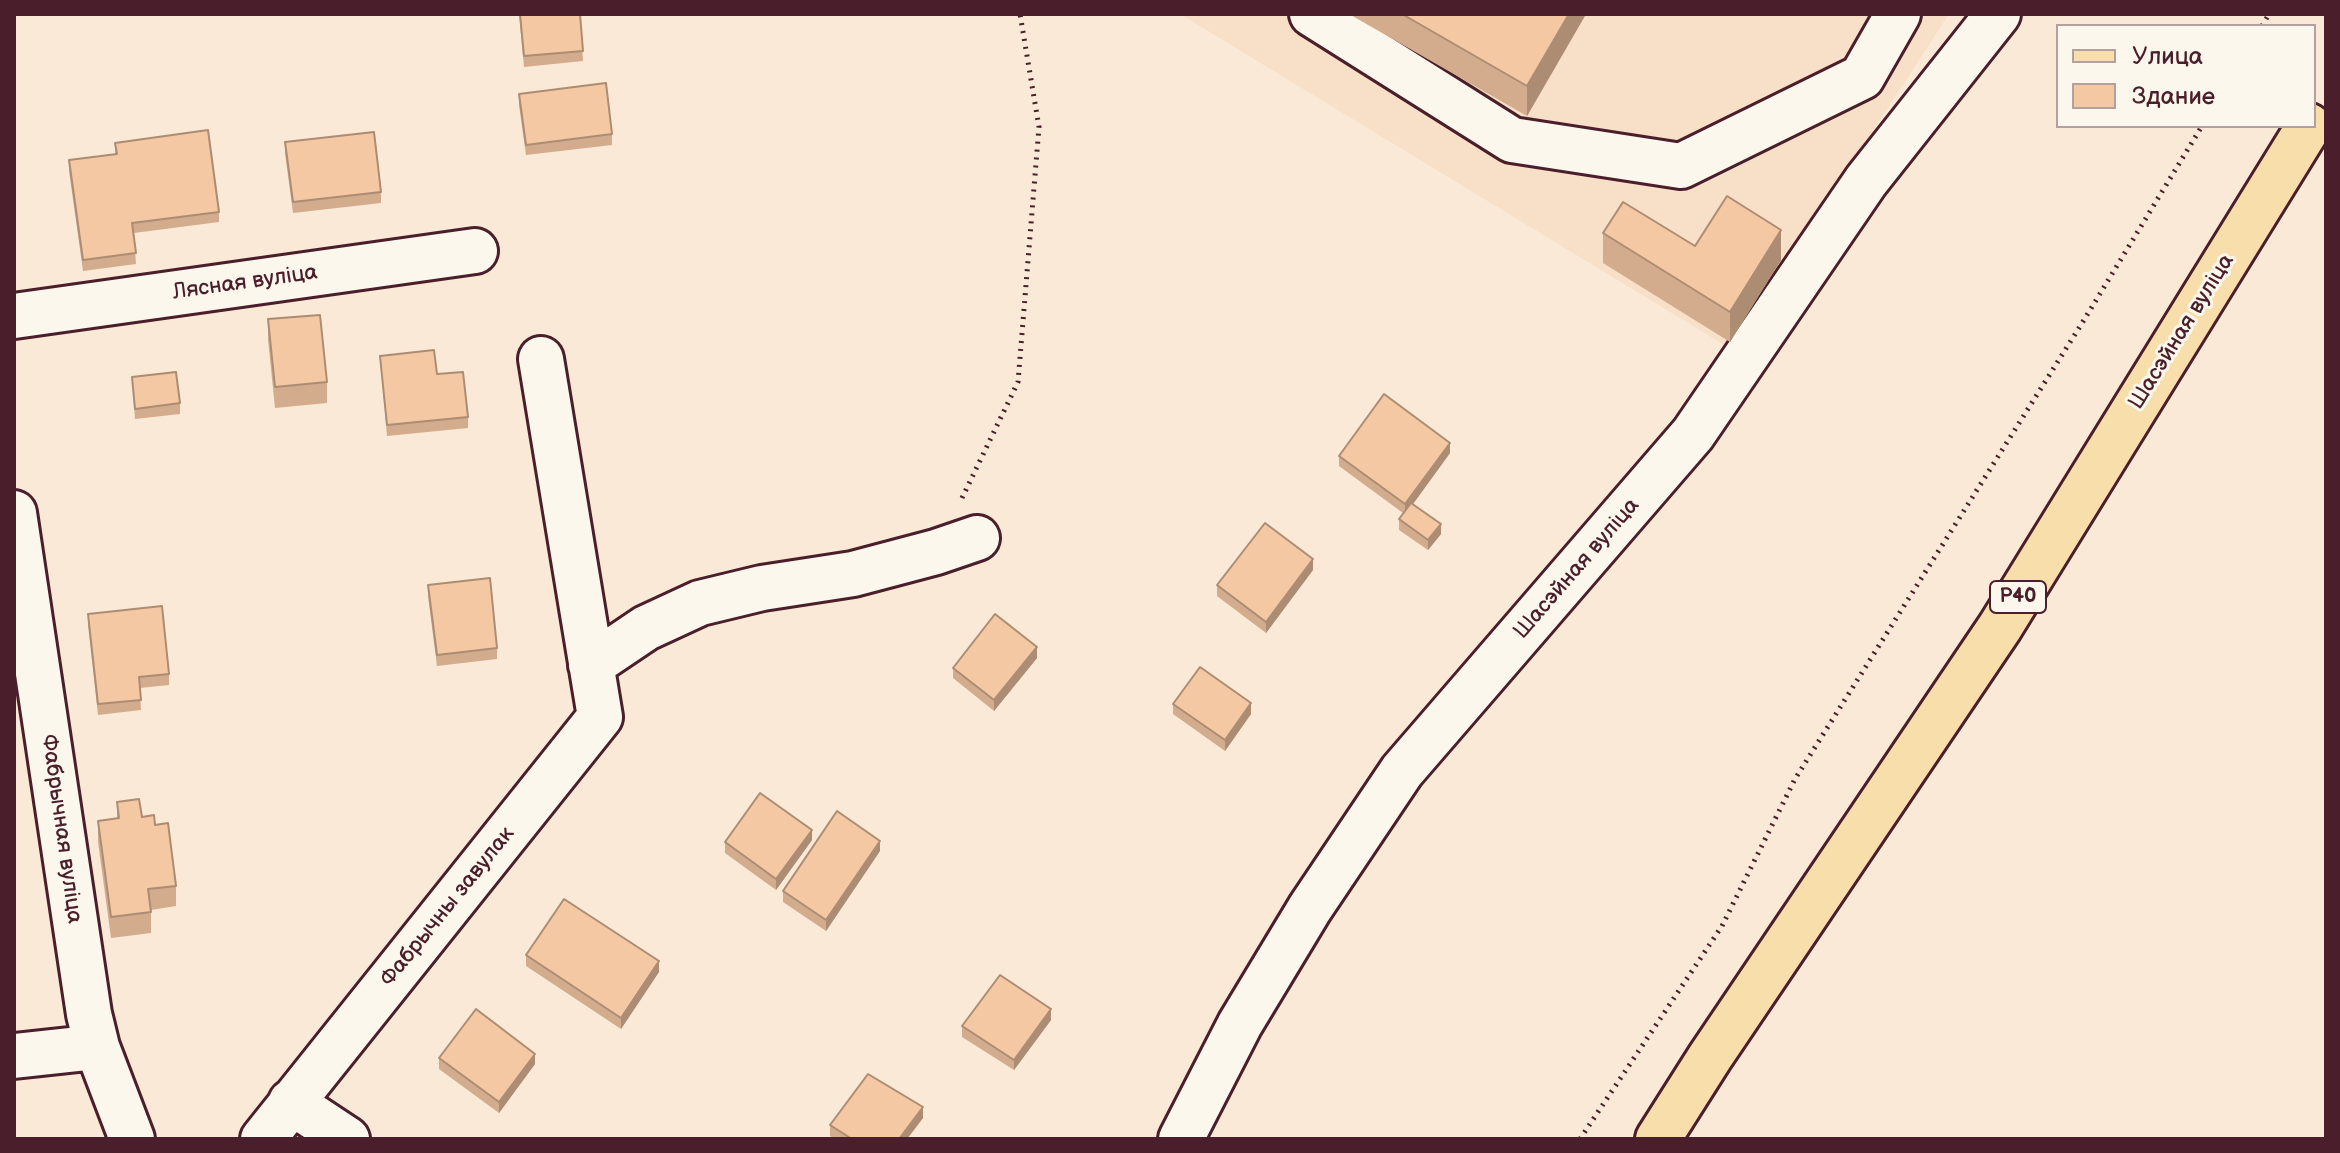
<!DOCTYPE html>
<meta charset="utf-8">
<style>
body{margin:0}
#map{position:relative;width:2340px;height:1153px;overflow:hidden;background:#f9e9d6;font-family:"Balsamiq Sans",sans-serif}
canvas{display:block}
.frame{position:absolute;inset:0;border:16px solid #4a1f2b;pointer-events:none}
.legend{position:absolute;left:2056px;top:24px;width:260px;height:104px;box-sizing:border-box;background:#fbf7ec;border:2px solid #b4a19f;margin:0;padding:10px 14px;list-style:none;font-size:24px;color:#4a1f2b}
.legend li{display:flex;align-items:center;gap:16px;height:40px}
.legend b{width:40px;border:2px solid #b4a19f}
</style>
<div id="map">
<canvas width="2340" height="1153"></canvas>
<div class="frame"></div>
<ul class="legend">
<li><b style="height:10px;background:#f8deab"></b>Улица</li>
<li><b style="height:22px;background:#f5c8a4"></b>Здание</li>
</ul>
</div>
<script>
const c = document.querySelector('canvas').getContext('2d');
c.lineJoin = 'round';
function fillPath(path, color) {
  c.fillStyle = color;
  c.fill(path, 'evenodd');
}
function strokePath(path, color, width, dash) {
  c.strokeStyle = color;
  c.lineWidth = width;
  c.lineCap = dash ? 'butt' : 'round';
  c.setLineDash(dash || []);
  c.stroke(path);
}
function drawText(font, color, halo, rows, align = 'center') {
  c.font = font + ' "Balsamiq Sans",sans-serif';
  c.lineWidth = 6;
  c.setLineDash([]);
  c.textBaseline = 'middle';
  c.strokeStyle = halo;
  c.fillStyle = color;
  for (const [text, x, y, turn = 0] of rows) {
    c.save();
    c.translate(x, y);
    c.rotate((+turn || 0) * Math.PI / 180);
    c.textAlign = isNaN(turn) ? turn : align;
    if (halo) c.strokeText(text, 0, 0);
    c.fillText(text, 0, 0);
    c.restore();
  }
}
const built = new Path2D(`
 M1180,14H1949L1731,349Z`);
const path = new Path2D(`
 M2262,26L2269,14
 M962,498L1018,382L1039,127L1020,14
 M1580,1139L1722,926L1795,779L2084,320L2202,126`);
const minor = new Path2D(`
 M1312,14L1512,140L1681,166L1862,77L1898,14
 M14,316L475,251
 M14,513L89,1014L97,1047L132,1139
 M591,665L646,628L700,603L762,588L853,574L936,552L977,538
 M14,1056L97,1047
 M291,1102L347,1139
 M263,1139L600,717L541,359
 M1181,1139L1240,1024L1310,908L1402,771L1693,434L1866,181L1998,14`);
const major = new Path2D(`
 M1658,1139L1710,1057L2000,627L2309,126`);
const wall = new Path2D(`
 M519,14H580L583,61L524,67Z
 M1349,14H1586L1527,116Z
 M519,94L612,134V145L526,155L519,105Z
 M285,142L381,192V203L293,213L285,153Z
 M115,143L219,212V222L134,233L136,264L83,271L69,171V160L115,154Z
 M1603,233L1695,246L1781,260L1730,342L1603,263Z
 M268,319L327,382V403L275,408L268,340Z
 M380,356L437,374L468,417V428L387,436Z
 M132,377L180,403V414L135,419Z
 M1450,453L1413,504L1441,534L1428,550L1399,530V519L1403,513L1339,466V456Z
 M1313,570L1266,633L1217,596V585Z
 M428,585L497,648V659L437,666L428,596Z
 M88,614L169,674V685L140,688L141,710L98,715L88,625Z
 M1037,658L994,711L953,678V668Z
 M1173,704L1251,714L1225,751L1173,714Z
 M117,802L142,817L176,886V906L151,910V933L111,938L98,842V821L117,819Z
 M812,840L776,890L725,853V842Z
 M880,851L826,931L783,902V891Z
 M526,955L659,972L621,1029L526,966Z
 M1051,1020L1014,1070L962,1037V1026Z
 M439,1058L535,1064L499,1113L439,1069Z
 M923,1118L907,1139H835L830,1136V1125Z`);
const shadedWall = new Path2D(`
 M1569,14H1586L1527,116V86Z
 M1781,230V260L1730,342V312Z
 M1450,443V453L1405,515V504Z
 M1441,524V534L1428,550V540Z
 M1313,559V570L1266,633V622Z
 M1037,647V658L994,711V700Z
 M1251,703V714L1225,751V740Z
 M812,830V840L776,890V879Z
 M880,841V851L826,931V920Z
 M659,961V972L621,1029V1018Z
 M1051,1009V1020L1014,1070V1060Z
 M535,1054V1064L499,1113V1102Z
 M923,1107V1118L907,1139H899Z`);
const building = new Path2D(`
 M520,14H580L583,51L524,56Z
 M1402,14H1569L1527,86Z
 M606,83L612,134L526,145L519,94Z
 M208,130L219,212L132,223L136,253L83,260L69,160L117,154L115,143Z
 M374,132L381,192L293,202L285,142Z
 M1727,196L1781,230L1730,312L1603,233L1623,202L1695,246Z
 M320,315L327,382L275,387L268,319Z
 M434,350L437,374L463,372L468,417L387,425L380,356Z
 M176,372L180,403L135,409L132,377Z
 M1384,394L1450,443L1405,504L1339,456Z
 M1411,503L1441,524L1428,540L1399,519Z
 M1265,523L1313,559L1266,622L1217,585Z
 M490,578L497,648L437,655L428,585Z
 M162,606L169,674L139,677L141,700L98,704L88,614Z
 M995,614L1037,647L994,700L953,668Z
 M1200,667L1251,703L1225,740L1173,704Z
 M760,793L812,830L776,879L725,842Z
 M139,799L142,817L154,815L155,825L168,823L176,886L148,889L151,912L111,917L98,821L119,818L117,802Z
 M837,811L880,841L826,920L783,891Z
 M564,899L659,961L621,1018L526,955Z
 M1000,975L1051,1009L1014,1060L962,1026Z
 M476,1009L535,1054L499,1102L439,1058Z
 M868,1074L923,1107L899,1139H852L830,1125Z`);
const shields = [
 [2018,597,56]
];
const shieldNames = [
 ["Р40",2018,597]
];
const streetNames = [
 ["Лясная вуліца",245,283,-8],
 ["Шасэйная вуліца",2182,332,-58],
 ["Шасэйная вуліца",1577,569,-49],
 ["Фабрычная вуліца",61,829,82],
 ["Фабрычны завулак",448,907,-51]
];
fillPath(built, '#f8dfc7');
strokePath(minor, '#4a1f2b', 50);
strokePath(major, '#4a1f2b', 50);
strokePath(path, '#4a1f2b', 5, [2, 6]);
strokePath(minor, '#fbf7ec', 44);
strokePath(major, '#f8deab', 44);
fillPath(wall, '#d3ac8d');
fillPath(shadedWall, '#ac8c73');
fillPath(building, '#f5c8a4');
strokePath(building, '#ac8c73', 2);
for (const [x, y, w] of shields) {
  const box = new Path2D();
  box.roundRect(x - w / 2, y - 16, w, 32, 6);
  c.fillStyle = '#fbf7ec';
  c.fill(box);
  strokePath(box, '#4a1f2b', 2);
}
drawText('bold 20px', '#4a1f2b', null, shieldNames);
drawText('22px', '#4a1f2b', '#fbf7ec', streetNames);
</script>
